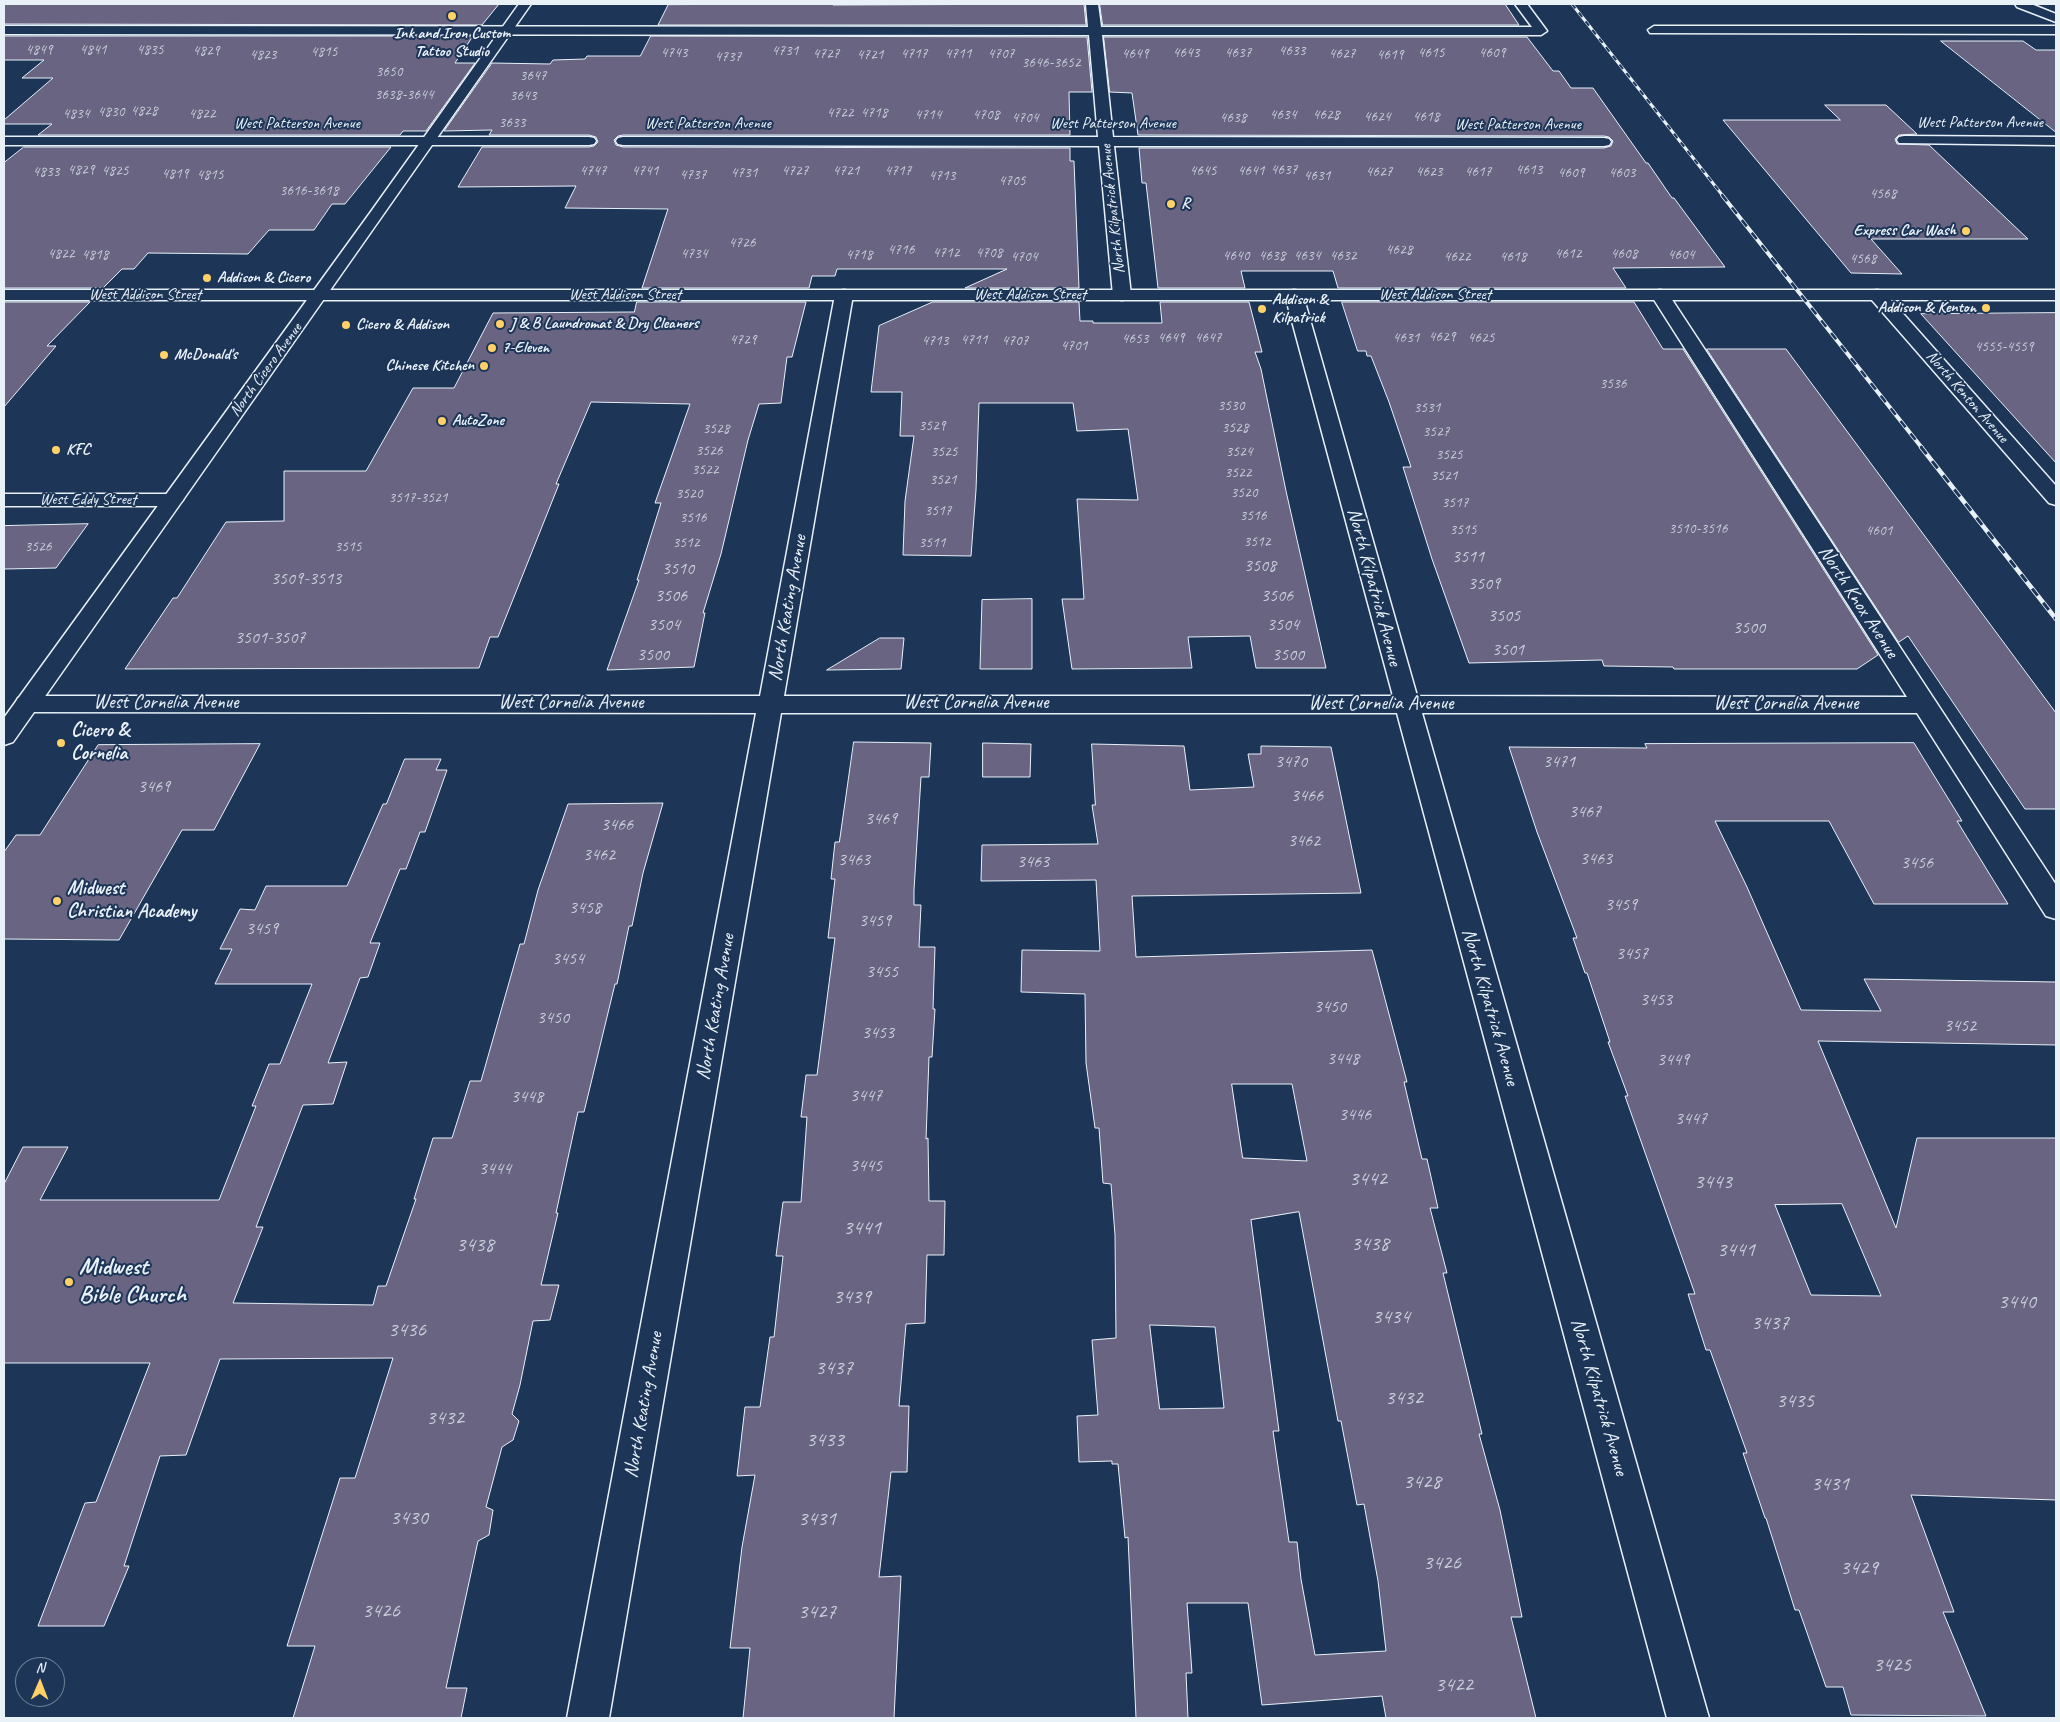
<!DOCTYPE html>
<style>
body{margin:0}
#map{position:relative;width:2060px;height:1722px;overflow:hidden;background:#1d3557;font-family:Caveat,sans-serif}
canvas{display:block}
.frame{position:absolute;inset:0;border:5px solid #e8f1f8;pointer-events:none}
.north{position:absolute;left:15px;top:1657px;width:50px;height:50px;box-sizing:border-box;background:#1d3557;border:1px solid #6e8097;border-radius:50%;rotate:1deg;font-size:14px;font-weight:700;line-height:20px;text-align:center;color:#e8f1f8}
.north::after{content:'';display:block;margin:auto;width:18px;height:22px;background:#ffd166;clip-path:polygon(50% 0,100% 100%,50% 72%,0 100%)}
</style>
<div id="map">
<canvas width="2060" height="1722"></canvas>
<div class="frame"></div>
<div class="north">N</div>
</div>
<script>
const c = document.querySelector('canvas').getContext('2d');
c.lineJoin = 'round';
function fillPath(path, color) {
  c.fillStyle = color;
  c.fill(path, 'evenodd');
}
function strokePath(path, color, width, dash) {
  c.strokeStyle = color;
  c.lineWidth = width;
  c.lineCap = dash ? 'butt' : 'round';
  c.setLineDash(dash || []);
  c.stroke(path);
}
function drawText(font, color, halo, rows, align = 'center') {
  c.font = font + ' Caveat,sans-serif';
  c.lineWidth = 4;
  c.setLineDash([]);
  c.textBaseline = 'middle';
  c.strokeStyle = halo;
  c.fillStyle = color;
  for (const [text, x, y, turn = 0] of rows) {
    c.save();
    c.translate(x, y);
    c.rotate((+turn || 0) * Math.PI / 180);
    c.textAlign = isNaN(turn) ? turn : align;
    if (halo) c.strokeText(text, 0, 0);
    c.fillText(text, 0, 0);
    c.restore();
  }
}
const building = new Path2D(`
 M4,4H499L482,25L4,24Z
 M834,4L833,5L1084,4L1086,25H658L668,5Z
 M1100,4H1505L1519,25H1103Z
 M4,36H473L455,63H475L426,131H403L400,135H38L52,124H4V120L53,78H22L44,60H4Z
 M651,36L1087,37L1092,92H1069L1070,135H623L618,136L614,140L616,145L623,147L1070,148V161H1074L1079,288H965L1007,269H837L835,276H812L809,288H642L668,209L565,208L576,186L458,187L482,147H589L594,146L598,142L596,137L589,135H489L492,130L444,131L492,63L550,64L553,60L585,59L587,56H640Z
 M1104,37H1527L1553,71H1559L1571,88H1593L1646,163H1648L1672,198H1674L1725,267L1613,268L1626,288H1338L1333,271H1241L1245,288H1158L1146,183H1142L1139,148H1604L1611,146L1613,141L1609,137L1604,136L1138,135L1132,93L1110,92Z
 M1941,41H2023L2036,50H2056V132Z
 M1825,105H1886L1917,134L1899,135L1895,139L1897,144L1929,145L2028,239H1871L1902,274L1851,273L1723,120H1840Z
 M24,147H391L345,204H332L314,230H269L248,254L148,253L134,269H122L103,288H4V163Z
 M4,302H90L47,346H56L4,407Z
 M637,302H806L792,357H787L781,403L759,404L748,440L721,554L703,613H705L694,667L607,670L639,580H637L661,503H655L690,404L591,402L556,484H559L498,637H490L479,668L125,669L173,598H177L226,522L284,521V471H366L413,388H454L493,313L634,312Z
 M933,302H1079L1080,321H1093V323H1162L1160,302H1249L1262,352H1255L1261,369L1286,491L1326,668H1256L1250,636L1188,637L1192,668L1072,669L1062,599H1084L1077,499L1138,500L1128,429L1077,431L1073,403H979L976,490L971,556L903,555L905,501L914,436H900L902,392H871L879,326Z
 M1342,302H1634L1663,349H1683L1878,655L1857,669H1674L1673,667L1604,666L1602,660L1469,663L1432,559L1403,467H1411L1389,402L1371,356H1367L1366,351H1358Z
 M2056,313V463L1921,314Z
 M1707,349H1786L2056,713V809H2025L1908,636L1899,642Z
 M88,524L56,568L4,569V526Z
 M1032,599V669H980L982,600Z
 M880,638H904L901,669L827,670Z
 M854,742L931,743L929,777H921L914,890V905H921L919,947H935L933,1009H935L932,1057H929L926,1139L928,1138L929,1201H945L944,1255H927L925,1323L906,1324L899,1406H909L907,1472H891L879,1577L901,1576L894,1718H743L750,1648H730L742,1547L755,1475L737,1476L745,1407H760L770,1337H774L783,1256H776L783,1202H801L807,1117H801L806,1075H817L835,938H828L835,879H831L835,842H839Z
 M983,743L1031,744L1030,777H983Z
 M1914,743L1962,821H1957L2008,904H1874L1829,821H1715L1747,887L1801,1010L1881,1011L1864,979L2056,982V1045L1818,1041L1896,1228L1917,1138H2056V1500L1911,1495L1954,1612H1943L1986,1716L1851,1715L1843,1687H1826L1799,1610H1795L1766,1518H1765L1743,1453H1747L1710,1350H1706L1688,1294H1695L1625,1096H1628L1608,1042H1610L1587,973H1585L1573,938H1577L1537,832L1509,747L1647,748L1645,744ZM1842,1204L1881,1296L1811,1295L1775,1205Z
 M260,744L214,830H182L119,940L4,939V852L16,835H40L98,745Z
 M1092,744L1184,746L1190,790L1254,787L1248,754H1261V746L1331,747L1361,893L1132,896L1136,957L1372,950L1407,1082H1404L1422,1159H1427L1438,1208H1430L1447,1273H1443L1482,1434H1479L1500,1510L1522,1617H1511L1536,1718H1386L1382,1696L1262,1705L1248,1603H1187L1192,1673H1186L1188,1718H1136L1128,1537L1125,1538L1118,1464H1112V1461L1079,1462L1077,1416L1098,1415L1092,1340L1116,1338L1115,1235L1111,1184L1103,1183L1099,1128H1095L1086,1063L1085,994L1021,992L1022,950L1100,951L1096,880L981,881L982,845L1098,844L1092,805H1095ZM1232,1084H1292L1307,1161L1243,1158ZM1299,1212L1338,1421H1341L1357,1505L1364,1504L1378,1581L1386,1651L1315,1655L1301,1579L1297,1542H1289L1273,1431H1279L1251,1220ZM1150,1325L1215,1327L1224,1408L1160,1409Z
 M405,759H441L436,770H447L425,832H420L406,869H400L370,943H380L368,977L360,978L328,1063L347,1062L333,1104L303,1105L256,1227H263L233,1303L373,1305L378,1286H386L416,1199H414L433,1138H452L470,1081H481L520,944H524L538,890L568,804L663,803L643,873L632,926H629L617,984H615L584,1112H578L556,1213H558L541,1285H559L550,1320L533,1321L520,1385L512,1414L519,1421L513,1440L502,1447L486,1507L493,1510L489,1535L478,1541L446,1688H467L461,1718H293L315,1646H287L340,1478H355L393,1358L220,1359L186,1455L160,1456L124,1566H129L104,1626H38L85,1503L96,1502L150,1363H4V1184L23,1147H68L40,1200H219L256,1106H252L269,1064H280L312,984H215L232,949H220L240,909L255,910L266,886H347L383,804H386Z`);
const street = new Path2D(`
 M1086,4H1098L1101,27H1532L1515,4H1527L1547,31L1541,35H1102L1113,137L1604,138L1609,139L1611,142L1609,145L1604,146H1114L1131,295L1128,299L1122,300L1116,299L1113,295L1099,146L623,145L618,144L616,141L618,138L623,137H1098L1089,35L4,34V26L1088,27Z
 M2015,4H2031L2056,14V22L2017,7Z
 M1654,26H2056V34L1650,33L1648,30Z
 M1904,136L2056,137V145L1899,143L1897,140L1899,137Z
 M4,137H589L594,138L596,141L594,144L589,145H4Z
 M844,290L850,291L853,295L784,696H1393L1285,295L1288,291L1294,290L1300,291L1303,295L1417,696L1907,697L1651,295L1654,291L1660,290L1666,291L1669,295L2056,885V919L2046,916L1917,713H1422L1709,1718H1667L1397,713H781L609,1718H567L756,713L27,712L18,710L15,704L18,698L27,696H760L835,295L838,291Z
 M1877,290L1883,291L2056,486V505L2049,503L1871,299L1868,295L1871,291Z
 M4,494H172L179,496L183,500L179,504L172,506H4Z`);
const secondary = new Path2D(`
 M4,290H2056V300H4Z`);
const primary = new Path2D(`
 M519,4H531L13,742L4,745V718L370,213Z`);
const railFar2 = new Path2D(`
 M1572,4L1723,196`);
const railFar1 = new Path2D(`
 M1722,195L1922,448`);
const rail = new Path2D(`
 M1921,447L2056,619`);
const markers = [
 [452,16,5,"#ffd166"],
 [1171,204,5,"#ffd166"],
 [1966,231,5,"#ffd166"],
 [207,278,5,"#ffd166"],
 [1986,308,5,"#ffd166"],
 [1262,309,5,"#ffd166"],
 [500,324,5,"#ffd166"],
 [346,325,5,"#ffd166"],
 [492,348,5,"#ffd166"],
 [164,355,5,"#ffd166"],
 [484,366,5,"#ffd166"],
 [442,421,5,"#ffd166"],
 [56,450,5,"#ffd166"],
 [61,743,5,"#ffd166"],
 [57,901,5,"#ffd166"],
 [69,1282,5,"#ffd166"]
];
const farNumbernames = [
 ["4849",39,50],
 ["4841",93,50],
 ["4835",150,50],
 ["4829",206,51],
 ["4731",785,51],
 ["4633",1292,51],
 ["4815",324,52],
 ["4743",674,53],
 ["4643",1186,53],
 ["4637",1238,53],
 ["4615",1431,53],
 ["4609",1492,53],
 ["4727",826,54],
 ["4717",914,54],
 ["4711",958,54],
 ["4707",1001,54],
 ["4649",1135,54],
 ["4627",1342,54],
 ["4823",263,55],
 ["4721",870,55],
 ["4619",1390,55],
 ["4737",728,57],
 ["3646-3652",1051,63],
 ["3650",389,72],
 ["3647",533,76],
 ["3638-3644",404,95],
 ["3643",523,96],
 ["4828",144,111],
 ["4830",111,112],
 ["4722",840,113],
 ["4718",874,113],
 ["4834",76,114],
 ["4822",202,114],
 ["4714",928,115],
 ["4708",986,115],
 ["4634",1283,115],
 ["4628",1326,115],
 ["4624",1377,117],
 ["4618",1426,117],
 ["4704",1025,118],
 ["4638",1233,118],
 ["3633",512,123],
 ["4829",81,170],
 ["4637",1284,170],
 ["4613",1529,170],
 ["4825",115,171],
 ["4747",593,171],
 ["4741",645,171],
 ["4727",795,171],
 ["4721",846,171],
 ["4717",898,171],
 ["4645",1203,171],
 ["4641",1251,171],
 ["4833",46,172],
 ["4627",1379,172],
 ["4623",1429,172],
 ["4617",1478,172],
 ["4731",744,173],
 ["4609",1571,173],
 ["4603",1622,173],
 ["4819",175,174],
 ["4815",210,175],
 ["4737",693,175],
 ["4713",942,176],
 ["4631",1317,176],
 ["4705",1012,181],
 ["3616-3618",309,191],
 ["4568",1883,194],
 ["4726",742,243],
 ["4716",901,250],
 ["4628",1399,250],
 ["4712",946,253],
 ["4708",989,253],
 ["4822",61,254],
 ["4734",694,254],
 ["4612",1568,254],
 ["4608",1624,254],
 ["4818",95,255],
 ["4718",859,255],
 ["4604",1681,255],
 ["4640",1236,256],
 ["4638",1272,256],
 ["4634",1307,256],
 ["4632",1343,256],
 ["4704",1024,257],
 ["4622",1457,257],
 ["4618",1513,257],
 ["4568",1863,259],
 ["4629",1442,337],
 ["4649",1171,338],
 ["4647",1208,338],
 ["4631",1406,338],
 ["4625",1481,338],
 ["4653",1135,339],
 ["4729",743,340],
 ["4711",974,340],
 ["4713",935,341],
 ["4707",1015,341],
 ["4701",1074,346],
 ["4555-4559",2004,347],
 ["3536",1613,384],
 ["3530",1231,406],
 ["3531",1427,408],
 ["3529",932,426],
 ["3528",1235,428],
 ["3528",716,429],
 ["3527",1436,432],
 ["3526",709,451],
 ["3525",944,452],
 ["3524",1239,452],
 ["3525",1449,455],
 ["3522",705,470],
 ["3522",1238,473],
 ["3521",1444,476],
 ["3521",943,480],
 ["3520",1244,493],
 ["3520",689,494],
 ["3517-3521",418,498],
 ["3517",1455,503],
 ["3517",938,511],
 ["3516",1253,516],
 ["3516",693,518],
 ["3510-3516",1698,529],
 ["3515",1463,530],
 ["4601",1879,531],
 ["3512",1257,542],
 ["3512",686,543],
 ["3511",932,543],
 ["3526",38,547],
 ["3515",348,547]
];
const farPoinames = [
 ["Ink and Iron Custom",452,34,"center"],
 ["Tattoo Studio",452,52,"center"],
 ["R",1181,204],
 ["Express Car Wash",1956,231,"right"],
 ["Addison & Cicero",217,278],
 ["Addison &",1272,300],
 ["Kilpatrick",1272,318],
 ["Addison & Kenton",1976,308,"right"],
 ["J & B Laundromat & Dry Cleaners",510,324],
 ["Cicero & Addison",356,325],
 ["7-Eleven",502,348],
 ["McDonald's",174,355],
 ["Chinese Kitchen",474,366,"right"],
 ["AutoZone",452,421],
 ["KFC",66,450]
];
const farStreetnames = [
 ["West Patterson Avenue",1980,123],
 ["West Patterson Avenue",297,124],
 ["West Patterson Avenue",708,124],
 ["West Patterson Avenue",1113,124],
 ["West Patterson Avenue",1518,125],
 ["North Kilpatrick Avenue",1113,209,-96],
 ["West Addison Street",145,295],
 ["West Addison Street",625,295],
 ["West Addison Street",1030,295],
 ["West Addison Street",1435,295],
 ["North Cicero Avenue",266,370,-54],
 ["North Kenton Avenue",1967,397,49],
 ["West Eddy Street",88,500]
];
const numberNames = [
 ["3511",1468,557],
 ["3508",1260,566],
 ["3510",678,569],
 ["3509-3513",306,579],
 ["3509",1484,584],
 ["3506",671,596],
 ["3506",1277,596],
 ["3505",1504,616],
 ["3504",664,625],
 ["3504",1283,625],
 ["3500",1749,628],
 ["3501-3507",270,638],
 ["3501",1508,650],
 ["3500",653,655],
 ["3500",1288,655],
 ["3470",1291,762],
 ["3471",1559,762],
 ["3469",154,787],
 ["3466",1307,796],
 ["3467",1585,812],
 ["3469",881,819],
 ["3466",617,825],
 ["3462",1304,841],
 ["3462",599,855],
 ["3463",1596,859],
 ["3463",854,860],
 ["3463",1033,862],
 ["3456",1917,863],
 ["3459",1621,905],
 ["3458",585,908],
 ["3459",875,921],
 ["3459",262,929],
 ["3457",1632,954],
 ["3454",568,959],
 ["3455",882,972],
 ["3453",1656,1000],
 ["3450",1330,1007],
 ["3450",553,1018],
 ["3452",1960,1026],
 ["3453",878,1033],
 ["3448",1343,1059],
 ["3449",1673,1060],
 ["3447",866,1096],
 ["3448",527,1097],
 ["3446",1355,1115],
 ["3447",1691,1119],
 ["3445",866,1166],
 ["3444",495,1169]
];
const streetNames = [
 ["North Kilpatrick Avenue",1374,587,75],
 ["North Knox Avenue",1858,602,57],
 ["North Keating Avenue",788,608,-80],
 ["West Cornelia Avenue",166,703],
 ["West Cornelia Avenue",571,703],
 ["West Cornelia Avenue",976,703],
 ["West Cornelia Avenue",1381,704],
 ["West Cornelia Avenue",1786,704],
 ["North Keating Avenue",716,1007,-80],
 ["North Kilpatrick Avenue",1490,1007,74],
 ["North Kilpatrick Avenue",1599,1397,74],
 ["North Keating Avenue",644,1405,-80]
];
const poiNames = [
 ["Cicero &",71,731],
 ["Cornelia",71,754],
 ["Midwest",67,889],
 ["Christian Academy",67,912]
];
const nearNumbernames = [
 ["3442",1368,1179],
 ["3443",1713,1182],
 ["3441",862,1228],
 ["3438",1370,1244],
 ["3438",475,1245],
 ["3441",1736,1250],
 ["3439",852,1297],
 ["3440",2017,1302],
 ["3434",1391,1317],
 ["3437",1770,1323],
 ["3436",407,1330],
 ["3437",834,1368],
 ["3432",1404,1398],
 ["3435",1795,1401],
 ["3432",445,1418],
 ["3433",825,1440],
 ["3428",1422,1482],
 ["3431",1830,1484],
 ["3430",409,1518],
 ["3431",817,1519],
 ["3426",1442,1563],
 ["3429",1859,1568],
 ["3426",381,1611],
 ["3427",817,1612],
 ["3425",1892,1665],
 ["3422",1454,1685]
];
const nearPoinames = [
 ["Midwest",79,1268],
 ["Bible Church",79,1296]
];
fillPath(building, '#686482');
strokePath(building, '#e8f1f8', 1);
strokePath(street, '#e8f1f8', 3);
strokePath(secondary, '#e8f1f8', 3);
strokePath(primary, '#e8f1f8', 3);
fillPath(street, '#1d3557');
fillPath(secondary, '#1d3557');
fillPath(primary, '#1d3557');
strokePath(railFar2, '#e8f1f8', 3);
strokePath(railFar1, '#e8f1f8', 4);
strokePath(rail, '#e8f1f8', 4.5);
strokePath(railFar2, '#1d3557', 2, [5.5]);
strokePath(railFar1, '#1d3557', 2.5, [8]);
strokePath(rail, '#1d3557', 3, [9]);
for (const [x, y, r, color] of markers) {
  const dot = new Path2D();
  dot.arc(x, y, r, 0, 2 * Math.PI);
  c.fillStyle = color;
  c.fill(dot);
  strokePath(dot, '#1d3557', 2);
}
drawText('15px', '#c8ceda', null, farNumbernames);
drawText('bold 16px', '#e8f1f8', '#1d3557', farPoinames, 'left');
drawText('16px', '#e8f1f8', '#1d3557', farStreetnames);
drawText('18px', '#c8ceda', null, numberNames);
drawText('20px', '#e8f1f8', '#1d3557', streetNames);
drawText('bold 20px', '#e8f1f8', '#1d3557', poiNames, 'left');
drawText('21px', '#c8ceda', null, nearNumbernames);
drawText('bold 24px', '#e8f1f8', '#1d3557', nearPoinames, 'left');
</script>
